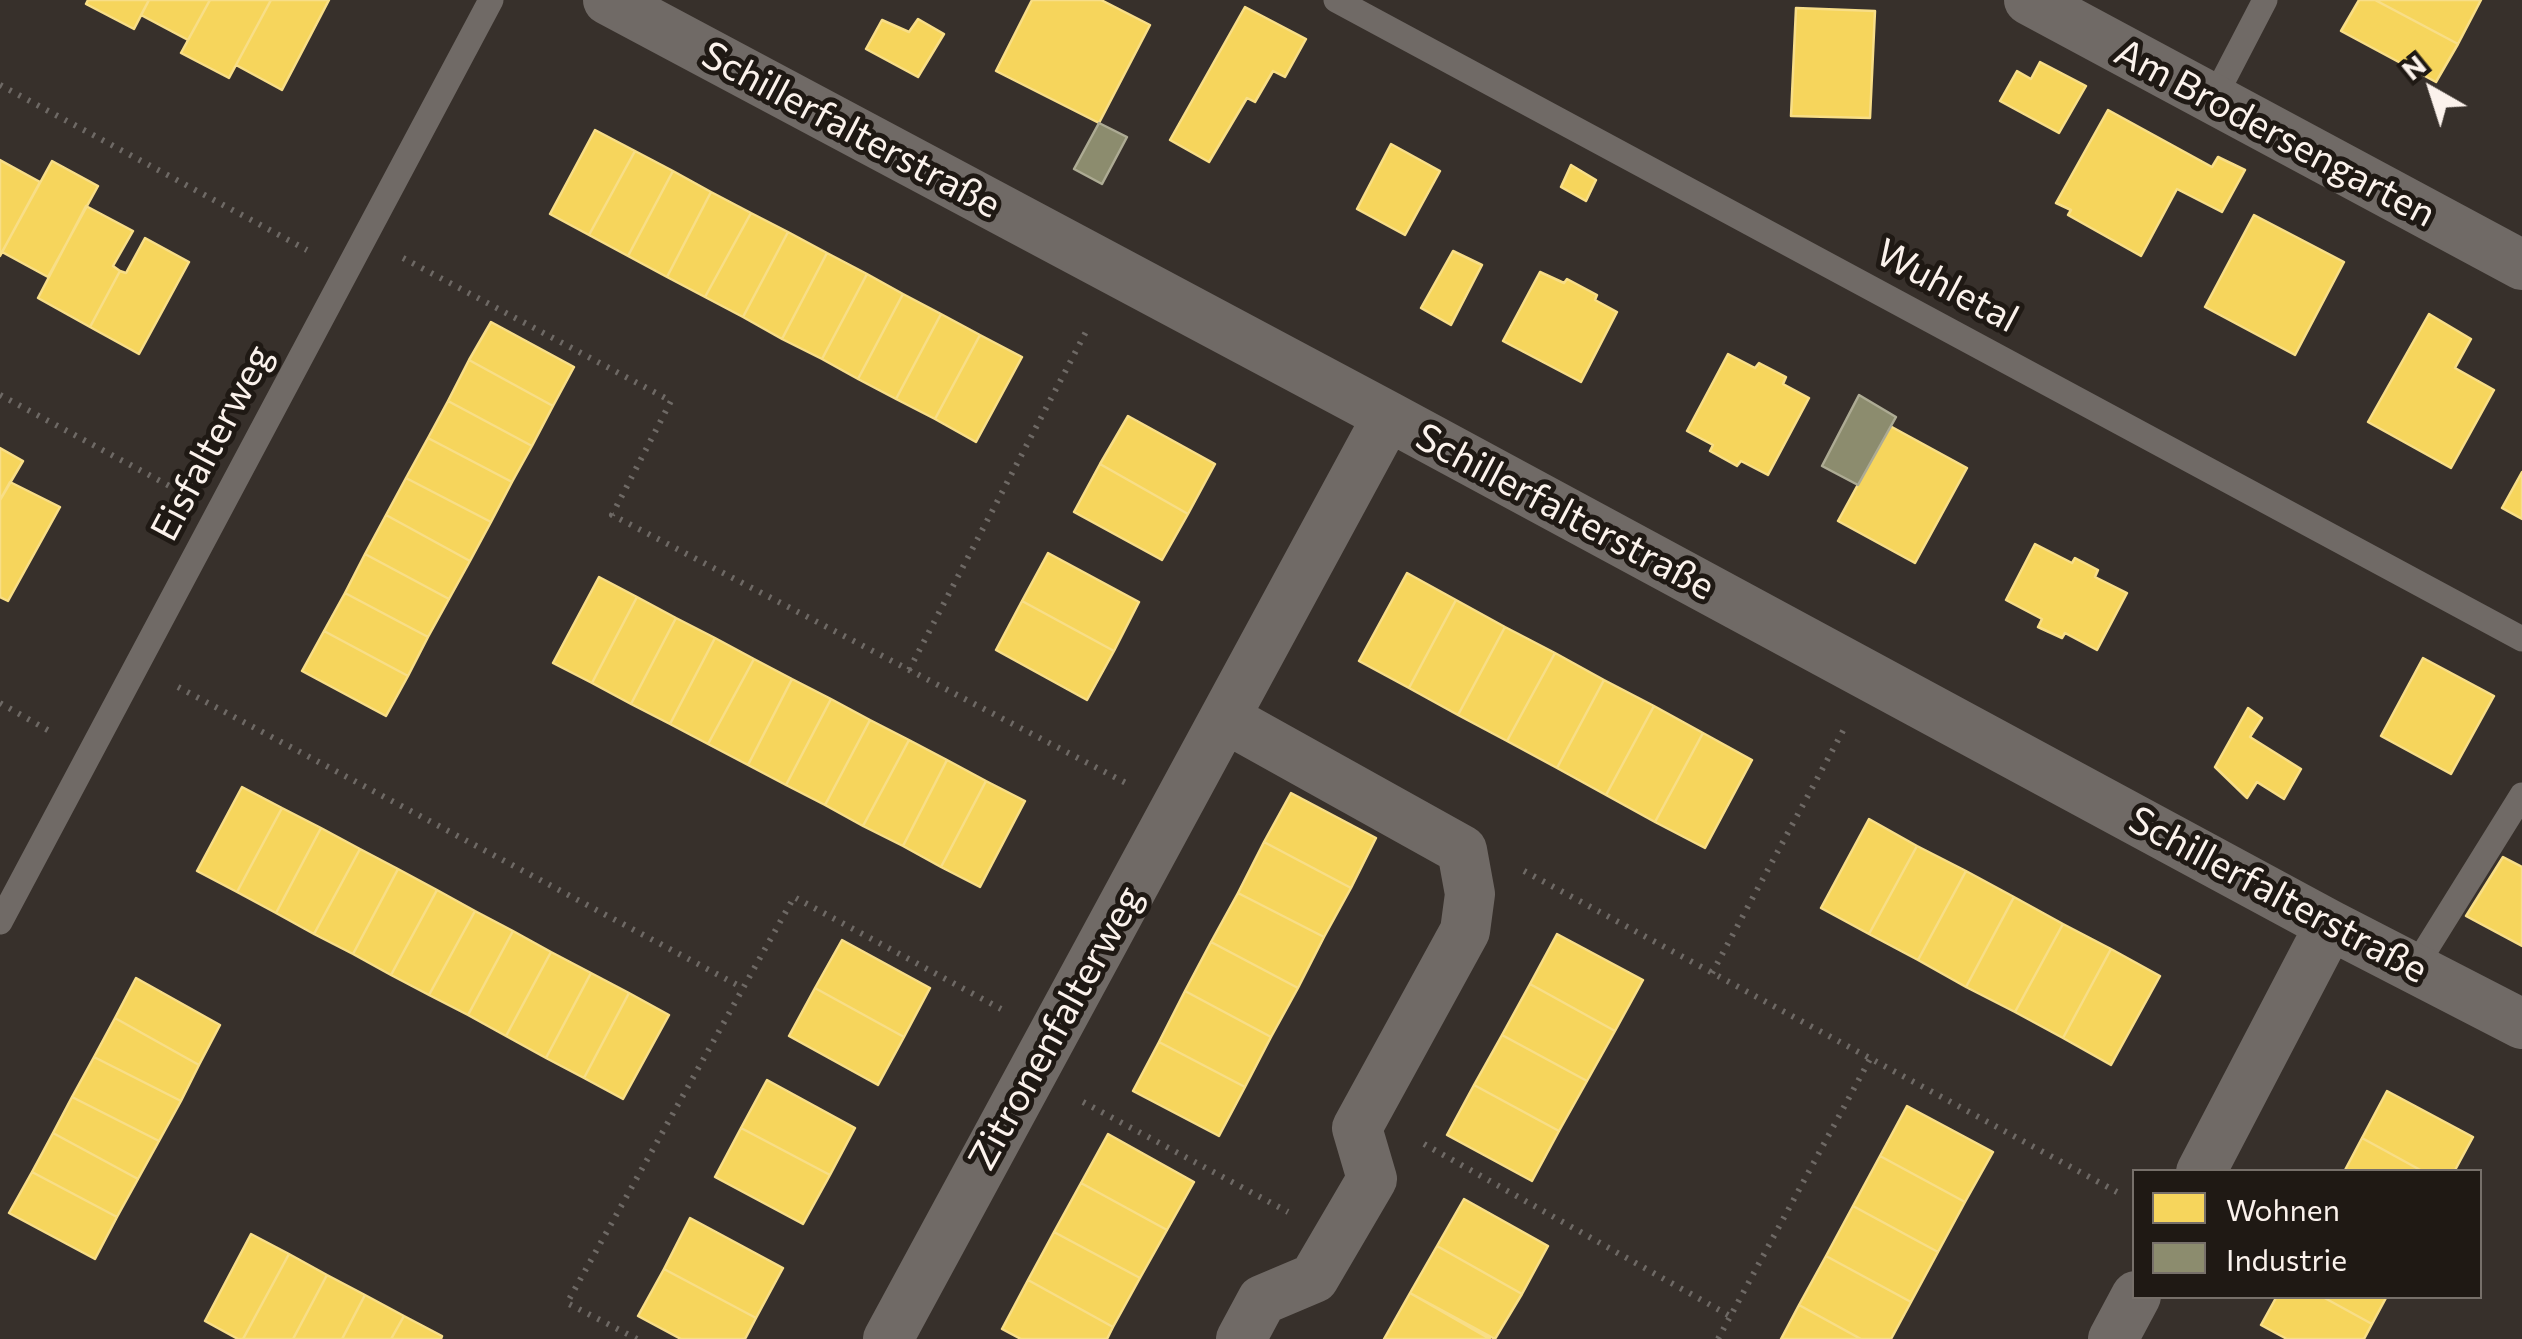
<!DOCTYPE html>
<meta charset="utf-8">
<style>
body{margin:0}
#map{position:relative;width:2522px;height:1339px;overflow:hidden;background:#37302b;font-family:Commissioner,sans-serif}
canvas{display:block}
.legend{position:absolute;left:2132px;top:1169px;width:350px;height:130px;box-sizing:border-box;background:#1f1914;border:2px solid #77706a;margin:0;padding:12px 18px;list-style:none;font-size:30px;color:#fbf2ec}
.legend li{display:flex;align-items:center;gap:20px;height:50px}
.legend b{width:50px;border:2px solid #77706a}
.north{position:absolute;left:2382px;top:40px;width:100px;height:100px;-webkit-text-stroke:8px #1f1914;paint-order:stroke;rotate:321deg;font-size:28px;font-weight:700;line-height:40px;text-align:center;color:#fbf2ec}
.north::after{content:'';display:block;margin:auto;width:35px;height:45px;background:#fbf2ec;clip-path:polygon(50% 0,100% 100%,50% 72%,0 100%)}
</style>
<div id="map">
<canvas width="2522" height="1339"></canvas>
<ul class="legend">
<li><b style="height:28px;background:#f6d55c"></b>Wohnen</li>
<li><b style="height:28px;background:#8c8c6e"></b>Industrie</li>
</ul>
<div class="north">N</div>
</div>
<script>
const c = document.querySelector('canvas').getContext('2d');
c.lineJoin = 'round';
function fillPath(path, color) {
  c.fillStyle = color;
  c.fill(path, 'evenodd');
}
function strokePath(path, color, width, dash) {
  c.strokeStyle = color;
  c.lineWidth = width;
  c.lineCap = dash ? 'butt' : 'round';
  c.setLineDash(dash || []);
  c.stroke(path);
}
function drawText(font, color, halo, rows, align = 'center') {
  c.font = font + ' Commissioner,sans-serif';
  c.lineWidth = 10;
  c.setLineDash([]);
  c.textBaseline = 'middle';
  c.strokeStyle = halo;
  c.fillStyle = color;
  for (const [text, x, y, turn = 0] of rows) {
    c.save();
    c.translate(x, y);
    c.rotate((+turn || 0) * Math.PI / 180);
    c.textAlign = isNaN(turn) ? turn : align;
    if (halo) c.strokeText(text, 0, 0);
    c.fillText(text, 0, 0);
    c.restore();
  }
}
const homes = new Path2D(`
 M88,0H149L134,29L86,4Z
 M149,0H210L188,40L141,15Z
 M210,0H271L229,78L181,53Z
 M271,0H329L282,90L236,65Z
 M1032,0H1101L1150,25L1099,123L996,71Z
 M2359,0H2375L2458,44L2436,82L2341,31Z
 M2375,0H2481L2458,44Z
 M1245,7L1306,39L1285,77L1273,71L1255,102L1247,98L1209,162L1170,140Z
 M1796,8L1875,11L1870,118L1791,116Z
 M918,19L944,34L918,77L866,49L882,20L909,32Z
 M2040,62L2086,86L2059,133L2000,101L2017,71L2031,79Z
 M2108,110L2212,167L2218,157L2245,170L2222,212L2177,189L2141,256L2068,215L2071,210L2056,203Z
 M595,130L635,151L589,235L550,214Z
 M1391,144L1440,171L1405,235L1357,209Z
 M635,151L673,171L628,256L589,235Z
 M0,160L40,182L0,256Z
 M52,161L98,186L48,277L2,252Z
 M1571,165L1596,180L1586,201L1561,187Z
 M673,171L711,192L667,277L628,256Z
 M711,192L751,213L705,297L667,277Z
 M86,206L133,231L113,266L120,271L90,327L38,298Z
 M751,213L788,232L743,317L705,297Z
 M2254,215L2344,262L2295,355L2205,307Z
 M788,232L827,253L782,339L743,317Z
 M145,238L189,262L139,354L90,327L120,271L126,273Z
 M1453,251L1482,265L1451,325L1421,308Z
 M827,253L867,274L822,359L782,339Z
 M1540,272L1564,283L1567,279L1597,295L1595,300L1617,312L1581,382L1503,341Z
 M867,274L903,294L858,379L822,359Z
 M903,294L941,314L896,399L858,379Z
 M941,314L980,335L935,419L896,399Z
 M2429,314L2471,339L2455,368L2494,390L2451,468L2368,422Z
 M491,322L574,367L553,406L469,360Z
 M980,335L1022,357L976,442L935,419Z
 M1728,354L1755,368L1759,363L1786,377L1783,384L1809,398L1768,475L1741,461L1737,466L1710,451L1713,445L1687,431Z
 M469,360L553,406L532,446L448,401Z
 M448,401L532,446L512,482L428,438Z
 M1128,416L1215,464L1188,514L1100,464Z
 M1890,426L1967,468L1915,563L1838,521Z
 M428,438L512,482L491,522L406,478Z
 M0,448L23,461L0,500Z
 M1100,464L1188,514L1162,560L1074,512Z
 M2522,472V519L2502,508Z
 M406,478L491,522L470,561L386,515Z
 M10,482L60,507L8,601L0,597V500Z
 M386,515L470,561L449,599L365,554Z
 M2035,544L2072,563L2075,558L2098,570L2095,577L2127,593L2097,650L2065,633L2062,638L2038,627L2042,619L2006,600Z
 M1048,553L1139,602L1114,651L1022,601Z
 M365,554L449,599L428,637L345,593Z
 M1407,573L1456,600L1409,688L1359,661Z
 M599,577L637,597L592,683L553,663Z
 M345,593L428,637L408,676L324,631Z
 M637,597L676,618L631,704L592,683Z
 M1456,600L1505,627L1458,715L1409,688Z
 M1022,601L1114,651L1087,700L996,650Z
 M676,618L715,638L670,724L631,704Z
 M1505,627L1555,653L1507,741L1458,715Z
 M324,631L408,676L386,716L302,671Z
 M715,638L754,659L708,744L670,724Z
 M1555,653L1604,680L1557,768L1507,741Z
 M2423,658L2494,696L2451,774L2381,736Z
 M754,659L792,679L748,765L708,744Z
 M792,679L831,699L786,785L748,765Z
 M1604,680L1654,706L1606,795L1557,768Z
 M831,699L870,720L825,805L786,785Z
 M1654,706L1703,733L1655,822L1606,795Z
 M2248,708L2262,718L2250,737L2301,769L2284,799L2257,782L2247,798L2215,767Z
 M870,720L909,740L863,826L825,805Z
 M1703,733L1752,760L1705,848L1655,822Z
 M909,740L947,760L903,846L863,826Z
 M947,760L986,781L941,867L903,846Z
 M986,781L1025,801L980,887L941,867Z
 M242,787L282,808L237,892L197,871Z
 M1291,793L1376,838L1351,888L1264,842Z
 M282,808L321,828L276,913L237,892Z
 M1869,819L1917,846L1869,934L1821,908Z
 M321,828L360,849L314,934L276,913Z
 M1264,842L1351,888L1324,937L1238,893Z
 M1917,846L1966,871L1918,960L1869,934Z
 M360,849L398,869L353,954L314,934Z
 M2503,857L2522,867V946L2466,916Z
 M398,869L437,890L391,975L353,954Z
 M1966,871L2014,897L1966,987L1918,960Z
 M437,890L475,911L429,995L391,975Z
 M1238,893L1324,937L1298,988L1211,942Z
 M2014,897L2063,924L2015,1012L1966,987Z
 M475,911L513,931L468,1015L429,995Z
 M2063,924L2111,949L2063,1038L2015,1012Z
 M513,931L551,952L506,1036L468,1015Z
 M1557,934L1643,980L1615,1031L1530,984Z
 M842,940L930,988L904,1037L815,988Z
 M1211,942L1298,988L1271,1037L1185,991Z
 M2111,949L2160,976L2111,1065L2063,1038Z
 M551,952L591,973L546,1058L506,1036Z
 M591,973L629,993L584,1078L546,1058Z
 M136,978L220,1025L199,1065L115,1018Z
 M1530,984L1615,1031L1587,1081L1502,1035Z
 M815,988L904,1037L878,1085L789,1036Z
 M1185,991L1271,1037L1245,1087L1159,1042Z
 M629,993L669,1015L623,1099L584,1078Z
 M115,1018L199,1065L181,1101L94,1057Z
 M1502,1035L1587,1081L1559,1131L1474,1085Z
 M1159,1042L1245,1087L1219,1136L1133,1091Z
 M94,1057L181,1101L159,1141L72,1097Z
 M767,1080L855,1128L830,1175L741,1128Z
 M1474,1085L1559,1131L1532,1181L1447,1135Z
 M2387,1091L2473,1137L2454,1172H2424L2362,1138Z
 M72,1097L159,1141L138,1179L53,1133Z
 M1907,1106L1993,1152L1965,1202L1880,1156Z
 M741,1128L830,1175L803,1224L715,1177Z
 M53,1133L138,1179L117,1217L32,1172Z
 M1108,1134L1194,1182L1167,1230L1081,1183Z
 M2362,1138L2424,1172H2344Z
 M1880,1156L1965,1202L1938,1252L1853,1206Z
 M32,1172L117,1217L95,1259L9,1213Z
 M1081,1183L1167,1230L1140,1278L1054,1232Z
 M1464,1199L1548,1246L1522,1294L1437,1246Z
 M1853,1206L1938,1252L1911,1302L1826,1256Z
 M690,1218L783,1268L756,1318L664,1269Z
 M1054,1232L1140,1278L1113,1327L1028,1280Z
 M251,1234L289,1254L243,1339H238L205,1321Z
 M1437,1246L1522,1294L1495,1339L1410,1293Z
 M289,1254L327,1275L293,1339H243Z
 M1826,1256L1911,1302L1891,1339H1861L1799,1305Z
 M664,1269L756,1318L745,1339H681L638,1316Z
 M327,1275L365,1295L342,1339H293Z
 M1028,1280L1113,1327L1107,1339H1021L1002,1329Z
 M1410,1293L1490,1339H1384Z
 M365,1295L404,1316L391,1339H342Z
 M2277,1296H2321L2372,1324L2364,1339H2287L2261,1325Z
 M2321,1296H2387L2372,1324Z
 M1799,1305L1861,1339H1781Z
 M404,1316L442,1336L441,1339H391Z`);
const industry = new Path2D(`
 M1099,123L1127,137L1102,184L1074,169Z
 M1859,395L1896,417L1858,485L1822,466Z`);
const path = new Path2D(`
 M0,85L307,250
 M403,258L671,401L612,515L1126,783
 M0,395L177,490
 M909,670L1089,326
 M178,687L743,988
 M0,703L51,732
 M1524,871L2117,1192
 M1712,973L1844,729
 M1083,1102L1288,1212
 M1424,1144L1730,1316
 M637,1339L567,1303L794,897L1001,1009
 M1718,1339L1870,1059`);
const lane = new Path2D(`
 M1336,0L2522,639
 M2213,100L2265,0
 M0,922L491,0
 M2415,967L2522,795`);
const street = new Path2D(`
 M608,0L1388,416L2330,925L2522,1024
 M2029,0L2522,265
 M1225,718L1462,850L1470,894L1465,931L1357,1128L1372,1179L1314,1278L1262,1300L1241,1339
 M2201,1172L2330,925
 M888,1339L1388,416
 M2113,1339L2136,1296`);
const streetNames = [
 ["Schillerfalterstraße",851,130,28],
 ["Am Brodersengarten",2275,133,28],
 ["Wuhletal",1947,286,28],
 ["Eisfalterweg",212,443,-62],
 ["Schillerfalterstraße",1565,512,28],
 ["Schillerfalterstraße",2278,895,28],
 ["Zitronenfalterweg",1056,1028,-61]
];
fillPath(homes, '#f6d55c');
strokePath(homes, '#f8de87', 2.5);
fillPath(industry, '#8c8c6e');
strokePath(industry, '#adab94', 2.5);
strokePath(path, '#6e6965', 6, [2.5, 8]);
strokePath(lane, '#706a66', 25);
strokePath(street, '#706a66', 50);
drawText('38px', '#fbf2ec', '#1f1914', streetNames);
</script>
